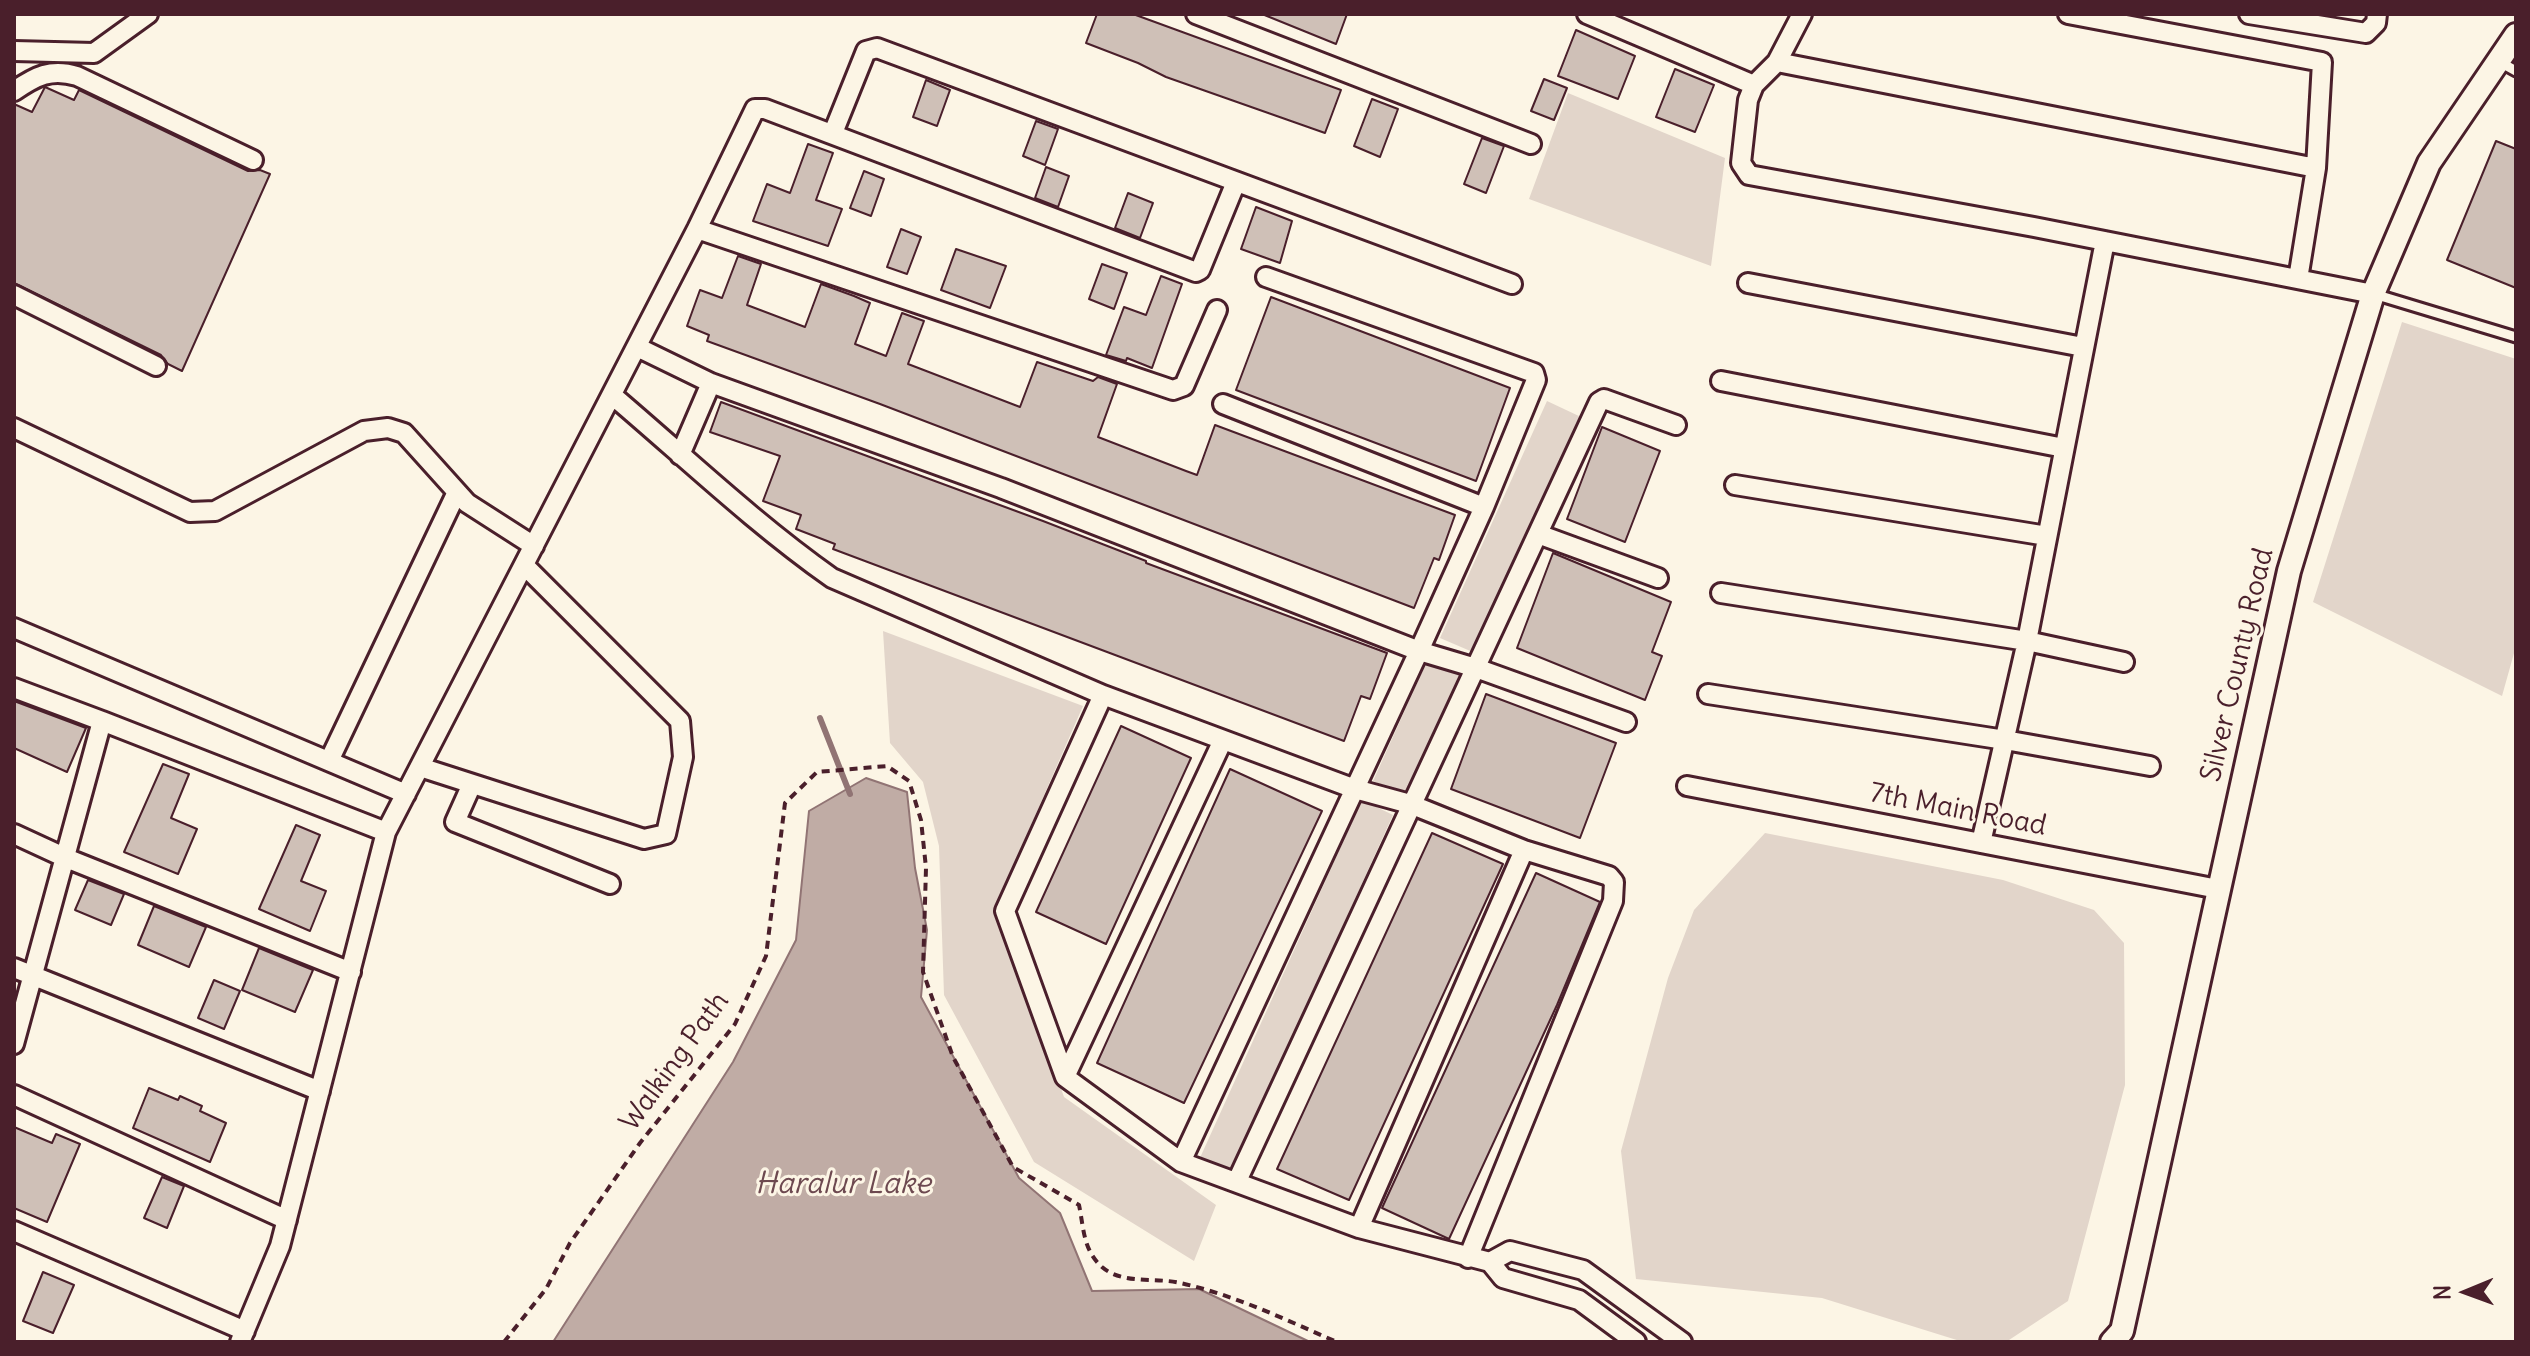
<!DOCTYPE html>
<style>
body{margin:0}
#map{position:relative;width:2530px;height:1356px;overflow:hidden;background:#fcf5e5;font-family:Delius,sans-serif}
canvas{display:block}
.frame{position:absolute;inset:0;border:16px solid #4a1f2b;pointer-events:none}
.north{position:absolute;left:2426px;top:1252px;width:80px;height:80px;-webkit-text-stroke:6px #fcf5e5;paint-order:stroke;rotate:269deg;font-size:22px;font-weight:700;line-height:32px;text-align:center;color:#4a1f2b}
.north::after{content:'';display:block;margin:auto;width:28px;height:36px;background:#4a1f2b;clip-path:polygon(50% 0,100% 100%,50% 72%,0 100%)}
</style>
<div id="map">
<canvas width="2530" height="1356"></canvas>
<div class="frame"></div>
<div class="north">N</div>
</div>
<script>
const c = document.querySelector('canvas').getContext('2d');
c.lineJoin = 'round';
function fillPath(path, color) {
  c.fillStyle = color;
  c.fill(path, 'evenodd');
}
function strokePath(path, color, width, dash) {
  c.strokeStyle = color;
  c.lineWidth = width;
  c.lineCap = dash ? 'butt' : 'round';
  c.setLineDash(dash || []);
  c.stroke(path);
}
function drawText(font, color, halo, rows, align = 'center') {
  c.font = font + ' Delius,sans-serif';
  c.lineWidth = 6;
  c.setLineDash([]);
  c.textBaseline = 'middle';
  c.strokeStyle = halo;
  c.fillStyle = color;
  for (const [text, x, y, turn = 0] of rows) {
    c.save();
    c.translate(x, y);
    c.rotate((+turn || 0) * Math.PI / 180);
    c.textAlign = isNaN(turn) ? turn : align;
    if (halo) c.strokeText(text, 0, 0);
    c.fillText(text, 0, 0);
    c.restore();
  }
}
const green = new Path2D(`
 M1568,93L1725,158L1711,266L1529,199Z
 M2402,322L2516,359V646L2502,696L2313,602Z
 M1547,401L1581,417L1475,653L1440,638Z
 M883,631L1083,706L996,905L1064,1097L1216,1205L1194,1261L1034,1162L944,995L939,846L923,782L890,743Z
 M1428,659L1460,674L1405,796L1373,781Z
 M1362,800L1393,815L1230,1174L1199,1160Z
 M1765,833L2003,880L2094,910L2124,943L2125,1085L2068,1301L2009,1340L1960,1341L1822,1298L1636,1279L1621,1151L1668,978L1694,910Z`);
const water = new Path2D(`
 M866,778L907,792L915,868L927,930L921,997L1019,1178L1060,1213L1092,1291L1199,1289L1310,1342H553L733,1062L796,940L809,811Z`);
const stream = new Path2D(`
 M820,718L850,794`);
const building = new Path2D(`
 M1097,14H1133L1341,90L1325,133L1166,77L1138,63L1086,43Z
 M1262,14H1347L1336,44Z
 M1576,30L1635,56L1618,99L1558,76Z
 M1675,69L1714,85L1695,132L1656,117Z
 M1544,79L1567,88L1554,120L1531,111Z
 M926,80L950,90L937,126L913,117Z
 M45,87L74,100L79,90L248,171L260,170L270,174L182,371L168,364L161,355L14,283V104L32,112Z
 M1372,99L1398,109L1380,157L1354,146Z
 M1036,121L1058,129L1045,165L1023,156Z
 M1482,138L1504,146L1486,193L1464,184Z
 M2496,141L2516,149V288L2447,260Z
 M808,144L833,153L816,200L842,209L828,246L753,221L767,184L790,193Z
 M1046,167L1069,176L1058,207L1035,198Z
 M864,171L884,179L871,216L850,208Z
 M1128,193L1153,203L1140,238L1115,228Z
 M1256,207L1292,221L1280,263L1241,249Z
 M901,229L921,237L907,274L887,267Z
 M956,249L1006,266L990,308L941,290Z
 M738,256L761,264L747,305L805,327L821,284L854,296L870,303L855,344L886,356L902,313L924,321L908,364L1020,407L1037,362L1093,381L1098,377L1117,384L1098,437L1186,471L1197,475L1215,425L1455,515L1439,560L1434,558L1414,608L880,404L707,341L709,335L687,326L700,290L722,298Z
 M1102,264L1127,273L1114,309L1089,299Z
 M1161,276L1182,284L1152,368L1127,358L1126,361L1106,355L1124,307L1146,315Z
 M1271,297L1510,388L1476,481L1236,390Z
 M721,402L1043,521L1146,561V563L1387,653L1370,699L1361,696L1344,741L833,549L835,544L796,529L801,515L763,501L780,456L710,432Z
 M1602,427L1660,451L1625,542L1567,519Z
 M1553,553L1671,602L1652,652L1662,656L1645,700L1517,648Z
 M1486,694L1616,743L1580,838L1451,789Z
 M14,701L86,728L67,772L14,748Z
 M1121,726L1191,758L1106,944L1036,912Z
 M163,764L189,774L171,818L197,829L178,874L124,852Z
 M1230,769L1322,811L1184,1103L1097,1063Z
 M296,825L320,835L301,881L326,891L310,931L259,909Z
 M1432,833L1503,864L1349,1200L1277,1169Z
 M1536,873L1600,902L1557,1005L1449,1239L1382,1208Z
 M88,880L124,894L111,925L75,910Z
 M154,906L206,927L189,967L138,945Z
 M259,948L313,970L295,1012L242,990Z
 M214,980L240,991L224,1029L198,1018Z
 M149,1088L178,1100L180,1096L202,1106L200,1111L226,1123L210,1162L133,1128Z
 M14,1127L52,1143L56,1134L80,1144L47,1222L14,1208Z
 M162,1177L184,1186L167,1228L144,1218Z
 M43,1272L74,1285L53,1333L23,1321Z`);
const path = new Path2D(`
 M504,1342L546,1289L570,1243L640,1143L735,1024L766,956L785,803L817,772L887,766L909,781L921,820L926,868L923,972L953,1057L1013,1167L1079,1205C1084,1229 1083,1250 1102,1267C1123,1285 1156,1277 1180,1283C1235,1295 1286,1320 1337,1342`);
const service = new Path2D(`
 M2498,61L2516,71
 M2374,294L2516,337`);
const minor = new Path2D(`
 M1196,14L1531,144
 M1587,14L1754,85
 M1802,14L1777,62L1754,85L1748,100L1741,163L1749,175L2034,227L2373,294
 M2068,14L2322,62L2316,168L2298,279
 M2249,14L2366,33L2376,23L2377,14
 M14,51L94,53L148,14
 M1777,62L2316,168
 M14,91C36,76 51,68 77,76L253,160
 M833,133L866,51L877,48L1512,284
 M697,229L1173,390L1184,386L1217,310
 M1748,283L2083,347
 M14,295L156,366
 M637,347L711,383L1001,488L1419,651L1476,668L1626,722
 M1721,381L2064,448
 M612,395C684,456 754,523 832,578L1103,695
 M1223,404L1484,507
 M14,428L190,512L215,511L364,431L388,428L404,433L467,503L534,546
 M680,455L711,383
 M1735,485L2047,536
 M1538,534L1658,578
 M1721,593L2027,641L2124,662
 M14,628L406,794
 M14,688L102,721
 M1708,694L2005,740L2150,766
 M329,761L456,494
 M420,767L644,839L666,834L683,757L680,721L524,565
 M472,784L455,822L610,884
 M1687,786L2218,889
 M386,832L697,229L755,109H765L1196,272L1200,270L1236,182
 M14,834L66,858L351,972
 M1981,843L2027,641L2105,241
 M14,968L320,1091
 M14,1044L102,721L386,832L280,1246L240,1342
 M1065,1077L1223,740
 M14,1095L287,1220
 M1181,1162L1419,651L1484,507L1536,380L1534,373L1266,277
 M1237,1181L1599,402L1604,399L1676,425
 M1359,1228L1524,850
 M14,1231L245,1331
 M1468,1258L1613,901L1614,882L1609,876L1524,850L1410,804L1355,789L1103,695L1005,911L1065,1077L1181,1162L1359,1228L1490,1262L1510,1251L1583,1270L1682,1342
 M1490,1262L1503,1278L1579,1300L1636,1342`);
const tertiary = new Path2D(`
 M2112,1342L2122,1331L2289,571L2373,294L2429,163L2516,35`);
const streetNames = [
 ["Silver County Road",2238,665,-77],
 ["7th Main Road",1958,810,11],
 ["Walking Path",675,1062,-54]
];
const waterNames = [
 ["Haralur Lake",843,1184]
];
fillPath(green, '#e2d5ca');
fillPath(water, '#c0aca5');
strokePath(water, '#917474', 2);
strokePath(stream, '#917474', 6);
fillPath(building, '#cfc0b7');
strokePath(building, '#4a1f2b', 2);
strokePath(service, '#4a1f2b', 15);
strokePath(minor, '#4a1f2b', 24);
strokePath(tertiary, '#4a1f2b', 28);
strokePath(path, '#4a1f2b', 4, [8, 6]);
strokePath(service, '#fcf5e5', 9);
strokePath(minor, '#fcf5e5', 18);
strokePath(tertiary, '#fcf5e5', 22);
drawText('28px', '#4a1f2b', '#fcf5e5', streetNames);
drawText('italic 30px', '#6d4950', '#fcf5e5', waterNames);
</script>
